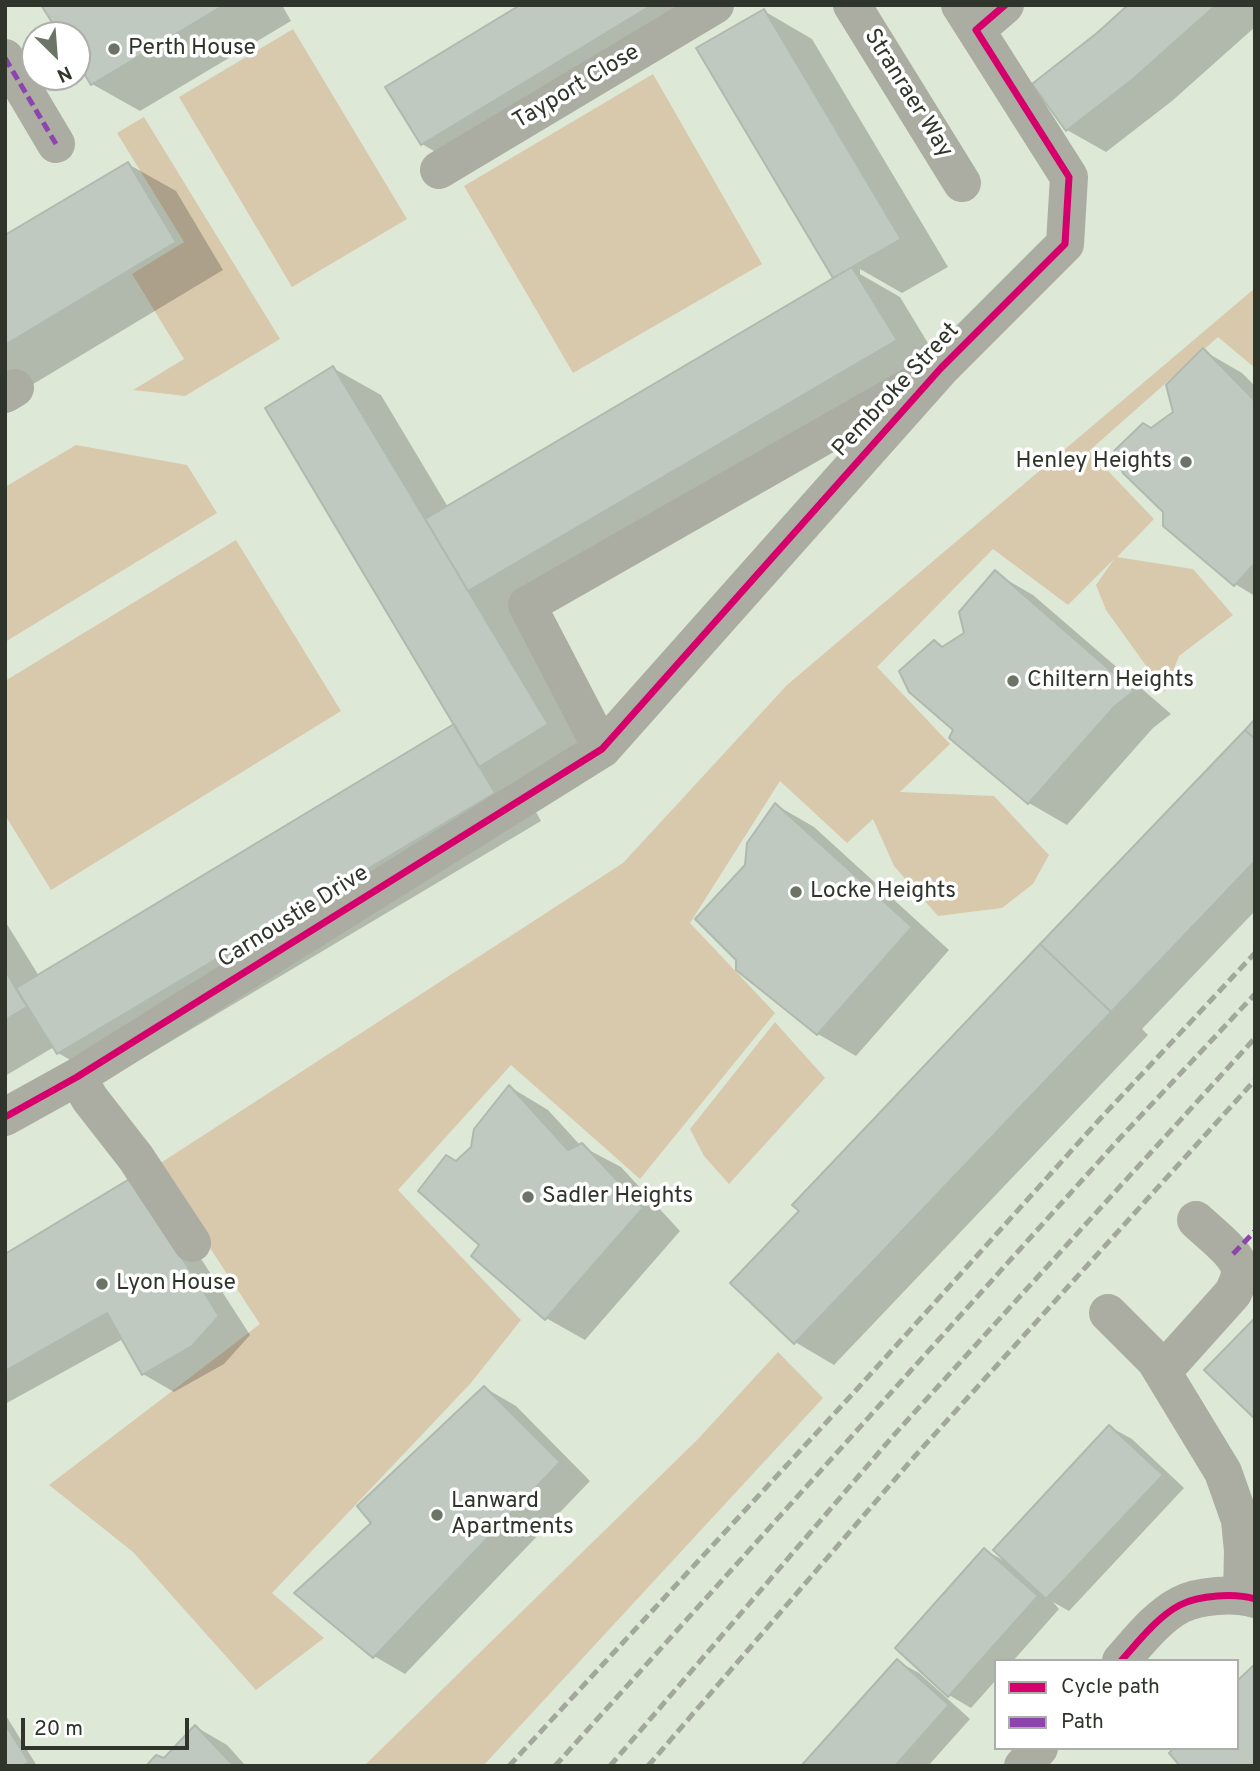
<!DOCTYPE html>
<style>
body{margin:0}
#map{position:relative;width:1260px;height:1771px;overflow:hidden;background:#dee8d7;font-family:Overpass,sans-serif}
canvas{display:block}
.frame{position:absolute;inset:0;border:7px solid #2f352a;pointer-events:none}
.legend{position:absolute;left:994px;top:1659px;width:245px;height:91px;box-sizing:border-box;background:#fff;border:2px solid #acaeaa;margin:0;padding:9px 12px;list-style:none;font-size:21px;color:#2f352a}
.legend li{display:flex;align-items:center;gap:14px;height:35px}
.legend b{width:35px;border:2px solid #acaeaa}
.north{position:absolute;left:21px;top:21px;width:70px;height:70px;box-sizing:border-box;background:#fff;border:2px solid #acaeaa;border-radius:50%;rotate:155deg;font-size:19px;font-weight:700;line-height:28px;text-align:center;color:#2f352a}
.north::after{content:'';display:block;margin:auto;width:24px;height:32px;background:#6c7467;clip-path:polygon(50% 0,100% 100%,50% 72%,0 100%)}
.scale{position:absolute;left:21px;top:1718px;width:168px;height:32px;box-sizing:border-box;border:4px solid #2f352a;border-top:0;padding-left:9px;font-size:21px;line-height:24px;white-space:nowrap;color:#2f352a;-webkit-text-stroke:5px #fff;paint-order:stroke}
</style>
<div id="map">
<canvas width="1260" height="1771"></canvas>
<div class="frame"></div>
<ul class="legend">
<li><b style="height:9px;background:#d6006c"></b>Cycle path</li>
<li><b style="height:9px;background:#8e44ad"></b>Path</li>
</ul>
<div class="north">N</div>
<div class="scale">20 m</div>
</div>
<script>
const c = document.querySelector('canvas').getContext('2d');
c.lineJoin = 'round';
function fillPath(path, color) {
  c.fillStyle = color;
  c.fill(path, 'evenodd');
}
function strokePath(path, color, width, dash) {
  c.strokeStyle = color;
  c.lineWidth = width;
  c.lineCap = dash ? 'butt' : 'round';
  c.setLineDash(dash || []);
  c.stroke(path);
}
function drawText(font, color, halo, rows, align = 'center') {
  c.font = font + ' Overpass,sans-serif';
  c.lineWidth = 7;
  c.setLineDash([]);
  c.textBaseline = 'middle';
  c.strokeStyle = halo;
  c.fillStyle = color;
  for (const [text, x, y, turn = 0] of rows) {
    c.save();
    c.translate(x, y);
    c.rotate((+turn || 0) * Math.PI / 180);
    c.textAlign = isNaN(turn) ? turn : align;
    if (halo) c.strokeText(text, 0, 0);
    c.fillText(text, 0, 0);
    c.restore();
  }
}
const green = new Path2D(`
 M293,29L407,219L292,287L179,97Z
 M653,74L762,264L573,373L464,186Z
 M144,117L280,339L185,396L133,390L184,359L132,274L184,242L117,133Z
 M1255,288V368L1218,337L1089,451L1154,519L1117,557L1193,569L1233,615L1179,656L1165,692L1106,610L1096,585L1114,559L1068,605L993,549L877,667L950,744L900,792L994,796L1049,855L1033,884L1002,908L938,916L894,866L873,819L847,843L780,781L690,923L775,1013L640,1179L511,1065L398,1190L521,1320L470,1384L272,1593L324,1638L256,1690L133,1552L49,1485L260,1324L156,1166L623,863L787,685Z
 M76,445L187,465L217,513L5,642V487Z
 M236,540L341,711L51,890L5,815V681Z
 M775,1022L825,1078L729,1184L704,1156L690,1129Z
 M778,1352L823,1398L483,1766H364L698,1439Z`);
const shadow = new Path2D(`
 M43,5H282L291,21L140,111L92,84L77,59V35H62Z
 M523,5H696L470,172L422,144Z
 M1131,5H1255V27L1172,101L1106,152L1067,130Z
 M764,11L812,39L948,267L902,293L860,269V274L900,297L943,368L515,619L595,752L526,794L541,821L106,1080L58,1053L54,1047L5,1076V921L39,976L457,725L333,368L381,395L448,507L835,278L699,49Z
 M128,164L176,191L223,270L5,401V237Z
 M1204,351L1242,373L1255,386V596L1235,584L1152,430L1175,413Z
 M995,573L1033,595L1171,714L1153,728L1067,825L1029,803L955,729L934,642L944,648L966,634Z
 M1255,721V911L1142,1029L1148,1035L834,1365L795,1342Z
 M776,805L814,827L949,950L856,1056L818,1034L738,969L746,866Z
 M510,1087L548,1110L581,1146L621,1167L680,1231L585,1340L546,1318L481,1244L456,1163L472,1148Z
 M162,1198L250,1335L224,1364L174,1392L143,1374L123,1339L5,1404V1256Z
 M485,1388L516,1406L590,1481L405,1674L374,1656L373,1523Z
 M1110,1427L1132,1439L1184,1488L1069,1611L1053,1602L1059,1609L1013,1661H996V1680L971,1708L949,1695L985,1550L1006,1562Z
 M897,1661L919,1673L970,1719L928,1766H803Z
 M5,1714L37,1766H5Z
 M196,1727L227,1745L246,1766H148L165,1760Z`);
const building = new Path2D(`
 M41,5H224L91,85L77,62V35H60Z
 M520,5H652L421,145L385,87Z
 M1128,5H1216L1133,79L1066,131L1032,84L1097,33Z
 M764,9L901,239L833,278L696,48Z
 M128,162L176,242L5,345V235Z
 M852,267L897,340L468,591L425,519Z
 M1203,348L1255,401V563L1234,586L1163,526V512L1123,473L1114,451L1143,423L1151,428L1173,412L1166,385Z
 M333,366L548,724L479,767L265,408Z
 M995,570L1134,691L1115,706L1028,804L949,738L953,730L909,692L899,671L934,640L942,647L964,633L959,612Z
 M1255,719V739L1245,730Z
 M454,724L495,793L57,1054L16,988Z
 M1245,730L1255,739V861L1111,1012L1040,944Z
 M775,803L912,927L817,1035L736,970V960L695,919L745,865L747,843Z
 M1040,944L1111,1012L794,1344L730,1283L799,1211L792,1205Z
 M5,970L27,1007L5,1020Z
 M509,1085L568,1150L582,1143L643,1208L545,1320L471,1256L479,1245L418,1191L446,1155L456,1161L471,1147L474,1129Z
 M131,1178L219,1316L192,1346L142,1375L107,1313L5,1371V1254Z
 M1255,1318V1419L1204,1370Z
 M484,1386L560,1462L373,1658L294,1593L371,1523L357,1506Z
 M1109,1425L1163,1475L1046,1599L993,1550Z
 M984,1548L1038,1596L948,1697L895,1648Z
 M897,1659L949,1705L895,1766H801Z
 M1255,1664V1765L1180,1766L1169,1753L1174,1748H1237V1681Z
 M5,1724L29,1762L22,1766H5Z
 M195,1725L234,1766H146L156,1755L164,1758Z`);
const minor = new Path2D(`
 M852,5L962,183
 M976,30L1005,5
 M5,58L56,144
 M439,170L715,5
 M5,394L15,388
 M602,749L527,605L913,385
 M77,1077L90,1099L136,1158L192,1243
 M5,1117L77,1077L602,749L941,368L1065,244L1069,177L960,5
 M1108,1313L1155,1360L1223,1472L1240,1520L1243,1551L1242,1595
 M1163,1371L1233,1293C1236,1286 1240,1279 1240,1271C1240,1255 1208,1232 1196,1220
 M1121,1661C1138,1642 1157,1617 1180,1605C1199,1595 1235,1593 1255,1599
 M1023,1766L1039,1748`);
const rail = new Path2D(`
 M509,1766L858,1388L1099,1120L1255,953
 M555,1766L1120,1138L1255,994
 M610,1766L893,1436L1255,1038
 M648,1766L915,1456L1255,1080`);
const quiet = new Path2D(`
 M5,58L56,144
 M1233,1254L1255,1231`);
const cycleway = new Path2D(`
 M5,1117L77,1077L602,749L941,368L1065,244L1069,177L976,30L1005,5
 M1121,1661C1138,1642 1157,1617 1180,1605C1199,1595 1235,1593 1255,1599`);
const markers = [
 [114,49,7,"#6c7467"],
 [1186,462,7,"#6c7467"],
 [1013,681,7,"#6c7467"],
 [796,892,7,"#6c7467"],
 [528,1197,7,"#6c7467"],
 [102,1284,7,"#6c7467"],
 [437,1515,7,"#6c7467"]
];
const poiNames = [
 ["Perth House",128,49],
 ["Henley Heights",1172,462,"right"],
 ["Chiltern Heights",1027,681],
 ["Locke Heights",810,892],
 ["Sadler Heights",542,1197],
 ["Lyon House",116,1284],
 ["Lanward",451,1502],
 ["Apartments",451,1528]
];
const streetNames = [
 ["Tayport Close",577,88,-31],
 ["Stranraer Way",907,94,58],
 ["Pembroke Street",897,391,-47],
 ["Carnoustie Drive",294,918,-32]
];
fillPath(green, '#d8c9ad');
fillPath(shadow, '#0003');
fillPath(building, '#bfc9bf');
strokePath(building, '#aeb9af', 2);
strokePath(minor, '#abada2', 38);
strokePath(rail, '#a3a89d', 5, [10, 5]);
strokePath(quiet, '#8e44ad', 5, [10, 5]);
strokePath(cycleway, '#d6006c', 7);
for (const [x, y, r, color] of markers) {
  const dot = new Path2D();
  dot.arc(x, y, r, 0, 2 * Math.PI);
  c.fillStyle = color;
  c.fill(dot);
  strokePath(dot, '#fff', 2.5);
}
drawText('23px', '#2f352a', '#fff', poiNames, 'left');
drawText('23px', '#2f352a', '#fff', streetNames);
</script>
